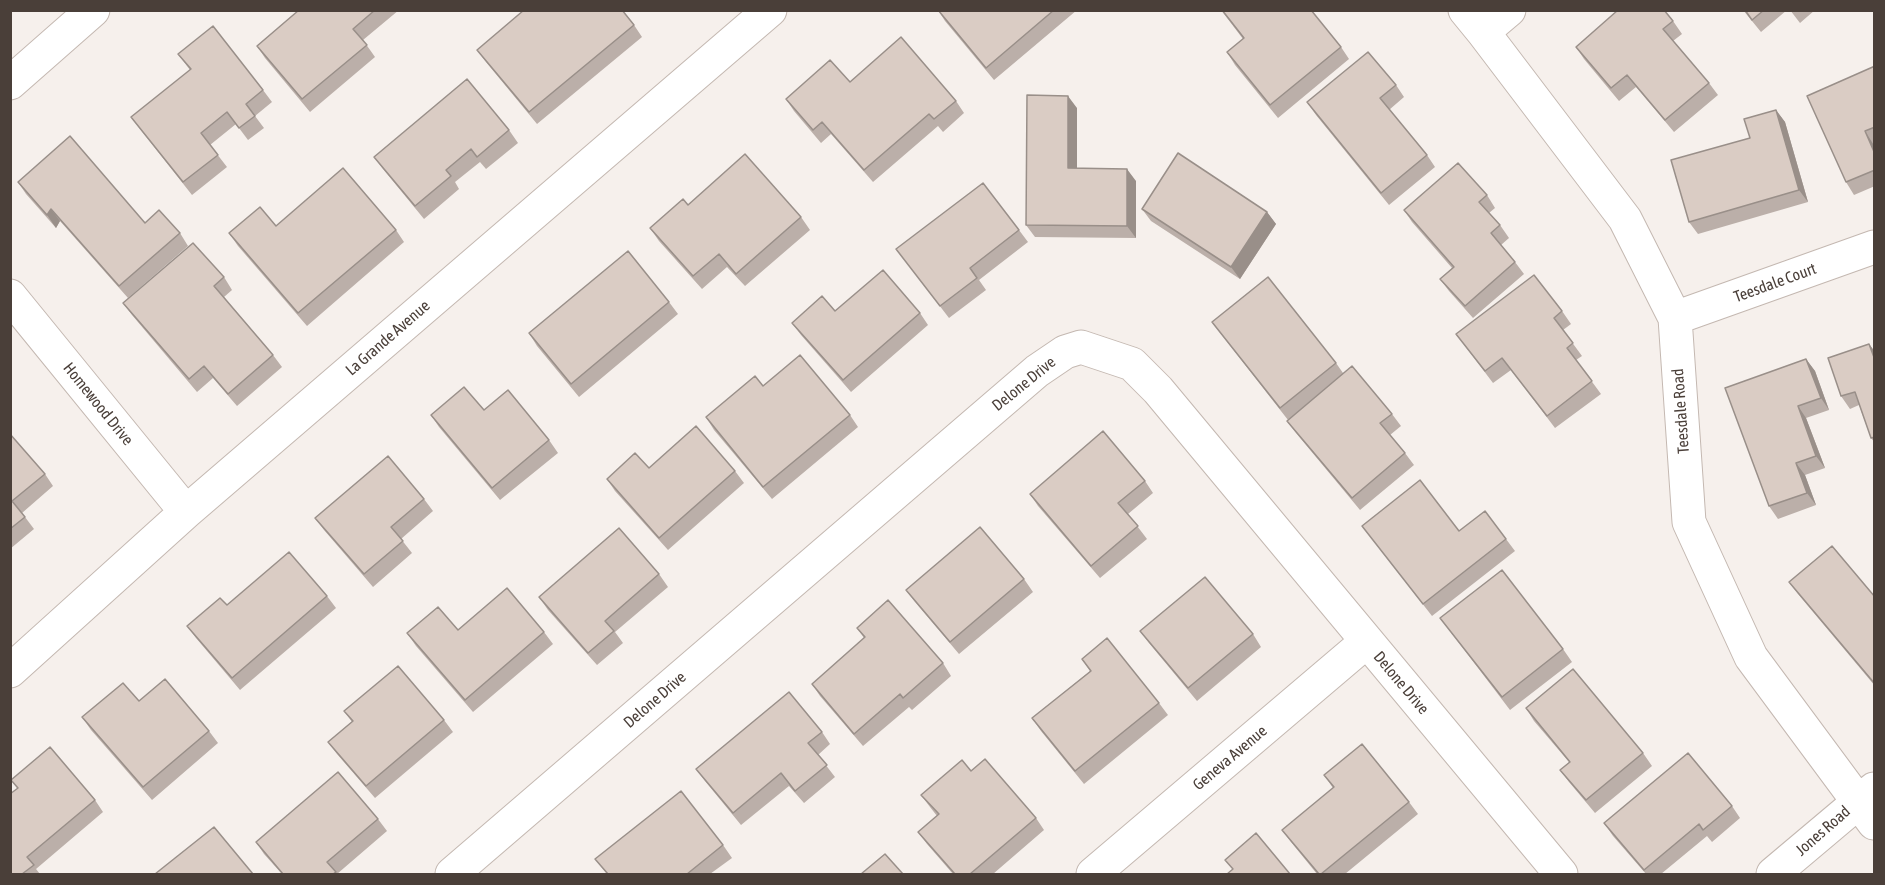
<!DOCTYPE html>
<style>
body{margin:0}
#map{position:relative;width:1885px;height:885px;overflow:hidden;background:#f6f0ec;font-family:"Asap Condensed",sans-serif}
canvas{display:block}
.frame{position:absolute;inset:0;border:12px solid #4a3f39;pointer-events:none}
</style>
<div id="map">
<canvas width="1885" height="885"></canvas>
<div class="frame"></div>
</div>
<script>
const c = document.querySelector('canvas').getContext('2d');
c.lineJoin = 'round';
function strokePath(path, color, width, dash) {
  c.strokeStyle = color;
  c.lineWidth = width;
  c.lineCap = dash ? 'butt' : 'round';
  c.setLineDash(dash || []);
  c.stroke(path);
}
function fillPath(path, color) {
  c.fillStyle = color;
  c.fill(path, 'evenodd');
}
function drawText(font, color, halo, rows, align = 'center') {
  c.font = font + ' "Asap Condensed",sans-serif';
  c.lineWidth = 6;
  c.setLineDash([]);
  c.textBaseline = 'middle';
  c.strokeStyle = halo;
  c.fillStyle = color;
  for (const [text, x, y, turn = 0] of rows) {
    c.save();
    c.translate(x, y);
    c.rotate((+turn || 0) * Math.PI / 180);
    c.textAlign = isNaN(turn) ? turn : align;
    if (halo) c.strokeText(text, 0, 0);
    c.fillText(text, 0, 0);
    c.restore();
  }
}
const minor = new Path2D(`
 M1465,10L1483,32L1625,219L1675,318L1689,522L1751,657L1874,823
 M1483,32L1509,10
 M10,83L93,10
 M10,296L186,512
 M1675,318L1874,247
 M10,671L186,512L770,10
 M452,874L1037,371L1065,352L1081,347L1132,364L1158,390L1561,874
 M1093,874L1366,642
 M1773,874L1874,789`);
const wall = new Path2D(`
 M299,10H399L363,40L375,57L310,112L265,58L257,46Z
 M938,10H1077L994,80L945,21Z
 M1221,10L1341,47L1349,59L1278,118L1235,65L1227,52L1243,39Z
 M1743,10H1787L1761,32Z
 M1790,10H1815L1800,23Z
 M1673,21L1682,34L1673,41L1709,83L1718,95L1674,132L1636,87L1619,101L1584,59L1576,47Z
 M634,25L642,37L537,124L486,62L477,50Z
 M178,54L263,90L272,102L255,116L264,128L248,140L236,124L210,145L227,167L192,195L140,129L131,117L190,70Z
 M1875,66V143L1873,144L1875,147V186L1854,195L1846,182Z
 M850,82L956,101L964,113L943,132L938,126L873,182L831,134L821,143L794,111L786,99Z
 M1396,85L1404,97L1389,110L1427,155L1435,167L1389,205L1316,115L1307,102Z
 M1077,108V168L1136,181V238L1035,237L1026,225Z
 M1776,110L1785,122L1808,202L1698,234L1689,222L1750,138Z
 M509,130L518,143L486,169L480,162L455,182L459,189L424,219L383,169L374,157Z
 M18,182L180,233L188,246L128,298L60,221L56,228L26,194Z
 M1487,195L1495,208L1489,213L1500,225L1509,238L1501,245L1515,262L1524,274L1473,318L1449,291L1440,279L1452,268L1412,222L1404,210Z
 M688,205L801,217L810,230L745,286L727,267L702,289L659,241L650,228Z
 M1142,209L1267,212L1276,224L1240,279L1151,221Z
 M396,230L404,242L307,326L238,246L229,233Z
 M1019,230L1028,242L979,280L986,290L949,318L896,249Z
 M224,277L232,290L224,297L273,355L282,367L237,406L213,378L197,392L132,315L123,303Z
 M669,302L678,314L579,397L537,346L529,333Z
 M1562,311L1571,324L1563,330L1582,356L1576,360L1601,394L1555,428L1511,370L1493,383L1456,334Z
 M920,313L928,325L851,392L801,335L792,323Z
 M1212,322L1336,363L1343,373L1392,414L1401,426L1390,435L1405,453L1414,465L1360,510L1296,433L1287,421L1288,420L1221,334Z
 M1869,344L1875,352V443L1871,438L1859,405L1850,409L1841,396Z
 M1806,359L1815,371L1829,410L1806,418L1825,468L1805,475L1816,505L1778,519L1769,506Z
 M763,386L850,415L858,427L772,499L714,430L706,417Z
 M484,410L549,440L558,453L500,500L439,427L431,415Z
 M10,434L45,474L53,486L22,513L34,529L10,549Z
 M649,468L735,471L744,483L668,550L615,491L607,479Z
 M1145,481L1153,493L1128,514L1147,539L1100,578L1038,506L1030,494Z
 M424,499L433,511L401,539L412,553L373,587L324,530L315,518Z
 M1362,526L1459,531L1506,539L1515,551L1432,616Z
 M659,574L668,587L615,632L623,643L597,665L548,610L539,597Z
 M1024,579L1033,592L959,654L915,602L906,590Z
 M1789,582L1875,597V686L1798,594Z
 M327,596L336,608L240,690L196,638L187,626L227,605Z
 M1440,618L1563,649L1572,662L1510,710Z
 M857,628L943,663L951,676L912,710L909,707L863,746L820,696L812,684L864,638Z
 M1140,631L1253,634L1261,647L1197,701L1149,643Z
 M544,632L553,644L473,712L416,646L407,633Z
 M1082,659L1159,703L1168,715L1084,784L1041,731L1032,718L1090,671Z
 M139,701L209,731L218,743L152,800L91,730L82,717Z
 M1526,708L1643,753L1652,766L1595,813L1569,782L1560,770L1569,762L1534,721Z
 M344,711L444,720L453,732L375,798L337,754L328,742L352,722Z
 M822,732L830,744L818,755L835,777L804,803L789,786L741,825L705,781L696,769Z
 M971,771L1036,818L1044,830L993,874H953L927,844L918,832L937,816L930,807L921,795Z
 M1324,775L1409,802L1418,814L1345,874H1317L1291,842L1282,830L1333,788Z
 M11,780L95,800L103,812L36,869L40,874H10L17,788Z
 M1732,806L1740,818L1712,842L1707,836L1661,874H1646L1613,836L1604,823Z
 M378,819L387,831L337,874H282L264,854L256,842Z
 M723,845L732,858L710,874H607L595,859Z`);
const shadedWall = new Path2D(`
 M1068,96L1077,108V181L1068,168Z
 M1776,110L1785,122L1808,202L1799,190Z
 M1865,131L1875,147V154Z
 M1127,169L1136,181V238L1127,226Z
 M51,209L60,221L56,228L47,215Z
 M1267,212L1276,224L1240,279L1231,267Z
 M1869,344L1875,352V360Z
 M1806,359L1815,371L1829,410L1821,398Z
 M1798,406L1806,418L1825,468L1816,456Z
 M1796,463L1805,475L1816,505L1807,493Z`);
const building = new Path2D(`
 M299,10H375L353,29L367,45L302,99L257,46Z
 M524,10H622L634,25L529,112L477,50Z
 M938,10H1054L986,68Z
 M1222,10H1311L1341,47L1270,105L1227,52L1244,38Z
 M1618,10H1664L1673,21L1663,29L1709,83L1665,120L1627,75L1611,88L1576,47Z
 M1745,10H1764L1752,20Z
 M213,26L263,90L246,104L255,116L239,128L227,112L201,133L218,155L183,182L131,117L191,69L178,54Z
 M901,37L956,101L934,119L929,114L864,170L822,122L813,130L786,99L830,60L850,82Z
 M1368,52L1396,85L1380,98L1427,155L1381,193L1307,102Z
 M1875,66V127L1865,131L1875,154V170L1846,182L1807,96Z
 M467,79L509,130L477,157L471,149L446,170L451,176L415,206L374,157Z
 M1027,95L1068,96V168L1127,169V226L1026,225Z
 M1776,110L1799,190L1689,222L1671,160L1750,138L1744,119Z
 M70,136L145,223L159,210L180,233L119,286L51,209L47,215L18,182Z
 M1178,153L1267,212L1231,267L1142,209Z
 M745,154L801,217L736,274L719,254L693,276L650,228L683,199L688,205Z
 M1458,163L1487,195L1479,202L1500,225L1491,233L1515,262L1465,306L1440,279L1454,267L1404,210Z
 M343,168L396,230L298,313L229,233L260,207L276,226Z
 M983,183L1019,230L970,268L977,278L940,306L896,249Z
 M193,243L224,277L214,286L273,355L228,394L204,366L189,379L123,303Z
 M628,251L669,302L571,384L529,333Z
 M883,270L920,313L843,380L792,323L822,296L835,311Z
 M1534,275L1562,311L1554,318L1573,343L1567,348L1592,381L1547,416L1502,358L1485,371L1456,334Z
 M1268,277L1336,363L1280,408L1212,322Z
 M1869,344L1875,360V437L1871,438L1855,392L1841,396L1828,358Z
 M800,355L850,415L763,487L706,417L755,376L763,386Z
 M1806,359L1821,398L1798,406L1816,456L1796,463L1807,493L1769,506L1725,388Z
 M1352,366L1392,414L1380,423L1405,453L1352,498L1287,421Z
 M464,387L484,410L508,390L549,440L492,488L431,415Z
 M696,426L735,471L659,538L607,479L635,453L649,468Z
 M1103,431L1145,481L1118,503L1138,526L1091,566L1030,494Z
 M10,434L45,474L12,501L25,517L10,529Z
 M388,456L424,499L391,527L403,541L364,574L315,518Z
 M1420,480L1459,531L1485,511L1506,539L1423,604L1362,526Z
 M980,527L1024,579L950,642L906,590Z
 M619,528L659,574L605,621L614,631L588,653L539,597Z
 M1832,546L1875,597V684L1789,582Z
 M289,552L327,596L232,678L187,626L220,598L227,605Z
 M1502,570L1563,649L1502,697L1440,618Z
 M1205,577L1253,634L1188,688L1140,631Z
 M507,588L544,632L465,700L407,633L438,607L458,630Z
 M888,600L943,663L903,698L900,694L854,734L812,684L865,637L857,628Z
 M1107,638L1159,703L1075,771L1032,718L1091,671L1082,659Z
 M398,666L444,720L366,786L328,742L353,721L344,711Z
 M1573,669L1643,753L1586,800L1560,770L1570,762L1526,708Z
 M165,679L209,731L143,787L82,717L123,683L139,701Z
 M789,692L822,732L808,743L827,765L795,791L781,773L733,813L696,769Z
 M1362,744L1409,802L1321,874H1319L1282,830L1334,787L1324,775Z
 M50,747L95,800L27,857L34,865L22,874H10V794L18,788L11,780Z
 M1688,753L1732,806L1703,830L1699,824L1644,870L1604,823Z
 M985,759L1036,818L970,874H955L918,832L939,814L921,795L962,760L971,771Z
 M338,772L378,819L327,862L336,872L333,874H283L256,842Z
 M681,791L723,845L687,874H688H608L595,859Z
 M214,827L253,874H155Z
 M1256,833L1290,874H1227L1233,869L1225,860Z
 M885,854L903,874H861Z`);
const streetNames = [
 ["Teesdale Court",1775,283,-20],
 ["La Grande Avenue",388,338,-41],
 ["Delone Drive",1024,384,-39],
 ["Homewood Drive",98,404,51],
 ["Teesdale Road",1681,411,-94],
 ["Delone Drive",1401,683,50],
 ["Delone Drive",655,700,-41],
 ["Geneva Avenue",1230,758,-40],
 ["Jones Road",1823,831,-41]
];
strokePath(minor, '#c4b8b1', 35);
strokePath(minor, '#fff', 33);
fillPath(wall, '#bbafa9');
fillPath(shadedWall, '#998f89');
fillPath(building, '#daccc4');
strokePath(building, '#998f89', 1.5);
drawText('16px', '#4a3f39', '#fff', streetNames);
</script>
